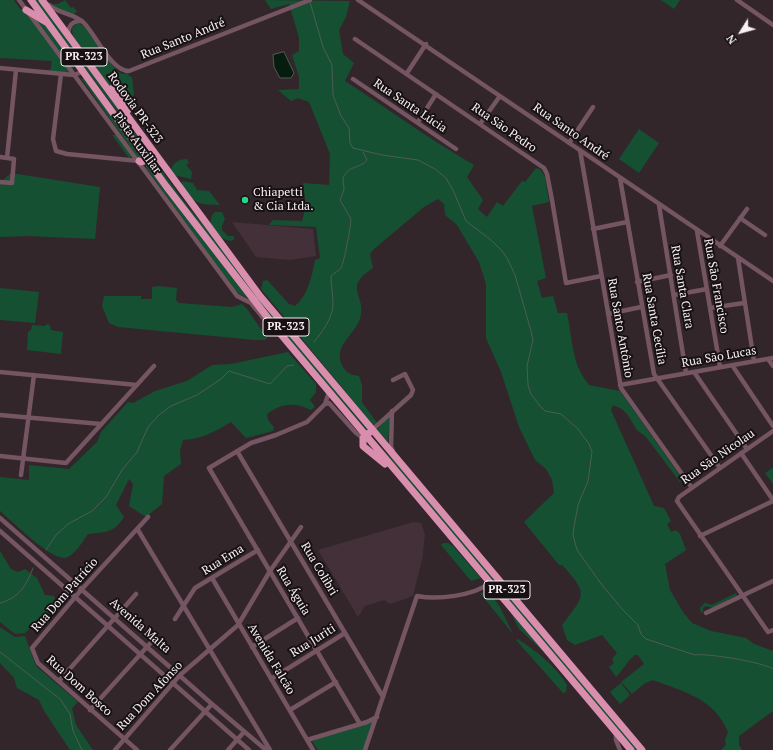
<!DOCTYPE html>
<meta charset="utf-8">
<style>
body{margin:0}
#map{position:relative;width:773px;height:750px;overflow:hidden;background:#33262b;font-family:"PT Serif",serif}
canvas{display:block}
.north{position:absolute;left:721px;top:12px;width:40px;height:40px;-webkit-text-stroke:3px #171113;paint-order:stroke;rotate:233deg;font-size:11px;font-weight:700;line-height:16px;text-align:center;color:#f8f0f3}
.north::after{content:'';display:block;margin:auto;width:14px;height:18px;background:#f8f0f3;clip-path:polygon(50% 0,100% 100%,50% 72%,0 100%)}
</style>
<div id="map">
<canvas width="773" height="750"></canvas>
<div class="north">N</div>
</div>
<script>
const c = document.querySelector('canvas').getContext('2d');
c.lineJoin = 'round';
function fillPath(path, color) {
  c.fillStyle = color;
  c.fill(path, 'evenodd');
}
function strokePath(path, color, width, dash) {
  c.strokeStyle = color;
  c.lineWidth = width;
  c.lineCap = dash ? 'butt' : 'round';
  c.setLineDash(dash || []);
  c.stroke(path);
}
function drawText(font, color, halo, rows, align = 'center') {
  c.font = font + ' "PT Serif",serif';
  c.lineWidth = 4;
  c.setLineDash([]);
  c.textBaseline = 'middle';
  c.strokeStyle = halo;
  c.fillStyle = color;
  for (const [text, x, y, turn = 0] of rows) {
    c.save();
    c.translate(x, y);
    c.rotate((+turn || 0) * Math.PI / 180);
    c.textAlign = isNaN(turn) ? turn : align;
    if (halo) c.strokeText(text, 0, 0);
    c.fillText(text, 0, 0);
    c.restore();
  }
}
const built = new Path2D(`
 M232,222L313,229L316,256L290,260L256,257Z
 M413,522L421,523L425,535L422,560L413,596L390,604L384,600L365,606L358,617L318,550Z`);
const green = new Path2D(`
 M0,0H14L20,9H23L46,26L74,64L73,70L69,73L50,71L52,61L0,58Z
 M34,0H39L121,112L117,111Z
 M65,0L71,8L73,7L77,11L74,14L63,12L52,4H58Z
 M265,0L350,1L346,17L339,30L343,54L354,63L345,81C388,109 429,139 474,165L467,177L483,200L478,209L487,217L497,202L503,206L522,181L525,182L536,168L541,170L545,177L549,202L532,206L546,278L537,281L542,298L553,296L558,313H567C573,341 571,363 589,385L620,391L683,480L680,482L646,437L637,430L627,414L622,409L613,405L611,410L654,506L664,508L671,521L667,524L671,532L676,530L680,534L686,550L665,564L670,590L683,612L692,623L711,631L746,638L754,644L773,651V711L739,736V745L742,750H721L726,745L725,740L728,732C714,698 684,692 653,680L645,683L632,694L621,682L644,664L638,655H635C627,661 623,670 616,677L609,667L614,663L612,659L617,653L602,635L575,645L567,640L562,625C585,595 589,594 562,565H559L524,522L554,493L552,480L546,469L535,460L519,427L501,372L486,338V284L479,262L457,225L445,215L444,204L438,199L424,207L374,249L370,254L373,268C341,289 368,295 360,319C353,337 333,346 342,365C346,373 351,375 359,376L362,385V402L377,423L373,425L261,289L263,281L267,280L289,304L295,306C308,295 312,276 315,260L320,258L316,227L269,225L273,220L302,221L306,206L303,183L329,185L330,154L309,102L298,98L291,101L278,90L299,89V77L292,55L299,51V38L289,4L271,9Z
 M661,0H680L674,9Z
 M78,23L85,27L117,71L122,74L128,73L129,76L132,77L134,95L128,99L109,85L73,36L72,28Z
 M81,78L86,79L142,159L138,158Z
 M125,118L150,155L146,154L123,119Z
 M639,129L659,143L639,173L619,159Z
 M112,135H116L132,157L129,158Z
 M187,159L189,163L186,165L192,172L191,179L174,175L171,169C174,162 180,159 187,159Z
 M146,163L248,298L237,293L146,168Z
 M153,163L157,164L182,199L368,429L367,430L272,320Z
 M11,173L100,187L95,239L28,236L0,237V180H3Z
 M183,181L193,183L197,190L209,191L220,205C195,204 196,204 181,185Z
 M215,212H222L225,219L222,226V230L228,236H234V240C223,244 216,231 210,223L212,215Z
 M159,286L177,288L176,300L179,303L232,307L242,304L247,309L267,338L265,340H255L118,327L109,323L102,306L104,296H141V299H152V287Z
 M0,288L39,292L35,323L0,320Z
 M47,324L50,325L51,330L63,332L61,354L27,350L28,332L31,330L32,325L45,326Z
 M288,352L316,384V392L310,400L315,407L311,410C295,402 282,403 267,414L268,420L274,427L273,431L246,438L231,422C215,432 201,439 183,440L180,450L181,464L164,476L162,504L146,517L129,506L133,484L129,479L116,505L124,517C114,533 105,532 88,534C83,541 73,558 64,558C49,558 13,522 0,511V477L29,480V465L69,469L97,442L101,432L128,402L133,403L155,391L187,381L212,365L231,364Z
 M390,416L388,442L377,430Z
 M373,439L418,486L640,750H635Z
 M773,468V484L765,473Z
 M443,543H448L453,546L481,578L471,581L441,545Z
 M0,551L11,569L18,572L25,569L37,578L45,595L54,596L56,603L52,610L35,623L25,633L15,634L0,622Z
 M489,592L500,607L513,634L480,593Z
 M736,593L737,595L713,608L706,606L703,608V612L701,613L700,608L705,603L712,605Z
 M510,611L543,651L519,629Z
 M0,627L15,637L25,636L36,666L78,702L72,708L76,725L93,750H70L44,711L39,700L17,688L14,678L0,663Z
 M518,639C536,651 556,666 567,685L566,692L563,693L516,640Z
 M621,683L630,695L620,704L610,692Z
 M374,720L364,750H318L312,741Z`);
const water = new Path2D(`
 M284,52L294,73L291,78H280L274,67L273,55Z`);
const stream = new Path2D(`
 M310,2L323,47L332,65L333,95L341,116L349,128L350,143L353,148L382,155L418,160L435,169L446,178L453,190L466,221L491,240L502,251L507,258L515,275L531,331L533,340L527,366L528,385L531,394L540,406L545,411L561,414L578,429L589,444L592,452L588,481L578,505L574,527L573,535L577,550L602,585L623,610L638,625L641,634L646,639L695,655C707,653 763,662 773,669
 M314,342C322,332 333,318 333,304C333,295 331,285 331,276C334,273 339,271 341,268C344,263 351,225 351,219L340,200L344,190L343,178C350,164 360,169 367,160L363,152
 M46,550L56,535L68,524L92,511L106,497L122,470L137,452L148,427L159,415L171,406L197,395L221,379L229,371L270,384L287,366L294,365
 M0,603C19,598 26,586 33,568
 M0,652L60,699L70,714L73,731L82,750`);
const minor = new Path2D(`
 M19,0L237,296L251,303L265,320L273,327
 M358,0L773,281
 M737,0L773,25
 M49,5C59,14 74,13 84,23C96,35 111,71 129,71L310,0
 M69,36C67,27 72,20 82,21
 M355,39L544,168L547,174L552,200L566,283L601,276
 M0,68L74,75L84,71
 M407,73L426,44
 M61,74L53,139L56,151L67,154L139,161
 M353,79L456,149
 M418,122L436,94
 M480,124L500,96
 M569,143L593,107
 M580,150L621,388L692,488
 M0,157L14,159L12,183L0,182
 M7,158L16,70
 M620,178L654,374L720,468
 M659,205L686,373
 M740,218L765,235
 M593,229L627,222
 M697,231L720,367
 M720,246L747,209
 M738,258L754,361
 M637,282L671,275
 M674,295L707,289
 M710,308L744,303
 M608,314L641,307
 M768,359L773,366
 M732,365L773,426
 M0,372L137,385
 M694,372L747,449
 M620,385L773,358
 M325,404L329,392
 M392,411L391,447L393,451
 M0,415L101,424
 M372,430L411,395L413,390L405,374L393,380
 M773,431L679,497L677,501L768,632L773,630
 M237,451L383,697
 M741,453L773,500
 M0,456L66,463L154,366
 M21,475L34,375
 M0,518L212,704L266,750
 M138,530L270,750
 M0,531L249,750
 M700,536L773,501
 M212,578L313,750
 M706,613L773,581
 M175,619L195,588L258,550
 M252,647L298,618
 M271,679L345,633
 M59,681L136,594
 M90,710L155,638
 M290,710L336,682
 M360,724L209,468L251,443L276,435L307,422L325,404L329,403L356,433L363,438
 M616,732V740L620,750
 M307,740L367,722L377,717
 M115,750L180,675L238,625L270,571L301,527
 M137,750L38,663L32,648L82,589L148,517
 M170,750L212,704
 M228,750L244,732
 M365,750L417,596C437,600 473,596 490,583`);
const highway = new Path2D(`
 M31,0L166,186L278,331L631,750
 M42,0L260,296L642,750
 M26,10L46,22
 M111,89L127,103L128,110L124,115
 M139,161L141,162L151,159
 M369,433L363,438V446L385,464`);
const markers = [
 [245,200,4,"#20d887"]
];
const shields = [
 [84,57,46],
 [286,327,46],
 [507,590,46]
];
const shieldNames = [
 ["PR-323",84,57],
 ["PR-323",286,327],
 ["PR-323",507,590]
];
const streetNames = [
 ["Rua Santo André",183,39,-22],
 ["Rua Santa Lúcia",410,106,34],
 ["Rodovia PR-323",135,108,54],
 ["Rua São Pedro",504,128,35],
 ["Rua Santo André",571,132,35],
 ["Pista Auxiliar",137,143,54],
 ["Rua São Francisco",716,286,80],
 ["Rua Santa Clara",682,287,80],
 ["Rua Santa Cecília",654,319,80],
 ["Rua Santo Antônio",620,328,80],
 ["Rua São Lucas",719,357,-10],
 ["Rua São Nicolau",718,457,-35],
 ["Rua Ema",223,560,-32],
 ["Rua Colibri",319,569,59],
 ["Rua Águia",293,591,59],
 ["Rua Dom Patrício",65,595,-49],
 ["Avenida Malta",140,626,41],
 ["Rua Juriti",313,641,-32],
 ["Avenida Falcão",271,659,59],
 ["Rua Dom Bosco",79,686,42],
 ["Rua Dom Afonso",150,696,-47]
];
const poiNames = [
 ["Chiapetti",253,193],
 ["& Cia Ltda.",253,207]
];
fillPath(built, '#433038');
fillPath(green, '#155032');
fillPath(water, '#051c0f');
strokePath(water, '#4e5c53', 1);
strokePath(stream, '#4e5c53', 1);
strokePath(minor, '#745561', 4.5);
strokePath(highway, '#da8ead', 7);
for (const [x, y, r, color] of markers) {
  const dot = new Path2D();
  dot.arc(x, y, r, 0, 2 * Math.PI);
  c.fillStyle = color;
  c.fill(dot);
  strokePath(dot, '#171113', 1.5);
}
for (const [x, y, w] of shields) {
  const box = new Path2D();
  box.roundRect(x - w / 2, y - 9, w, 18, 3);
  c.fillStyle = '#171113';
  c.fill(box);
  strokePath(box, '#f8f0f3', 1);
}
drawText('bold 11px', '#f8f0f3', null, shieldNames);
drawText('12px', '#f8f0f3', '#171113', streetNames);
drawText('12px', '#f8f0f3', '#171113', poiNames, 'left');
</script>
